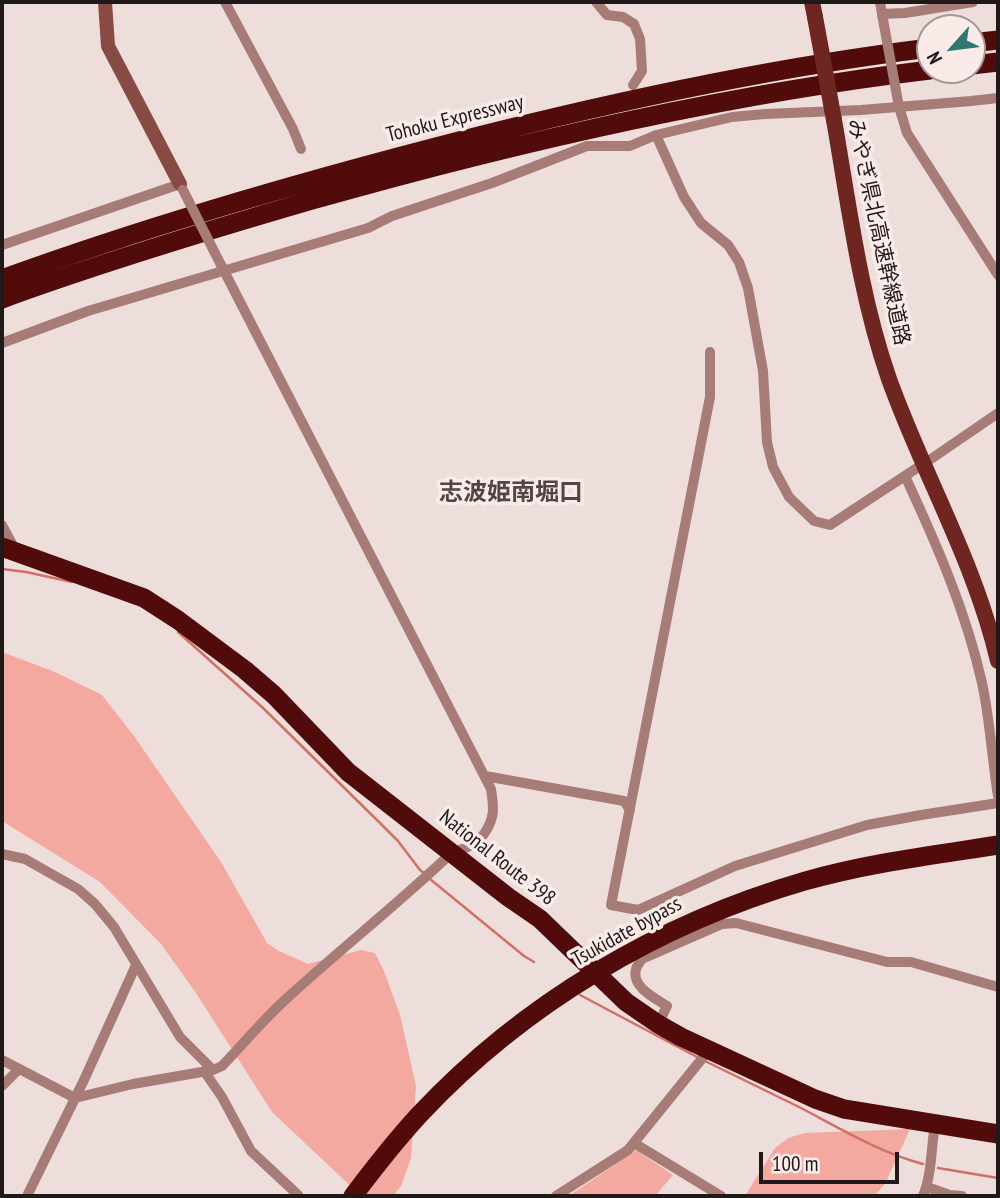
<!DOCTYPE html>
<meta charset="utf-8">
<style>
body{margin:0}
#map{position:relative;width:1000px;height:1198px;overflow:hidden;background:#eddedc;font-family:"PT Sans Narrow",sans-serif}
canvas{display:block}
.frame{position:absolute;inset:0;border:4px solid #1f1a19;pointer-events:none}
.north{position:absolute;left:916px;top:14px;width:70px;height:70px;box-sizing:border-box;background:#faebe9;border:2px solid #a29796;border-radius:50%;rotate:242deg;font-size:19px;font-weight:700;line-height:28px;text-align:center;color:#1f1a19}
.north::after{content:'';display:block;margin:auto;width:24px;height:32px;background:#2f7771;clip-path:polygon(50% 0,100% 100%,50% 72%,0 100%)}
.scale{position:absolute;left:759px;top:1152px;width:140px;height:32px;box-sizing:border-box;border:4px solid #1f1a19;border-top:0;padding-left:9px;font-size:21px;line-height:24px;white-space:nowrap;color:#1f1a19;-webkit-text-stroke:5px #faebe9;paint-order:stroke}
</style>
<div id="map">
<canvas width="1000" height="1198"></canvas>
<div class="frame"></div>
<div class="north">N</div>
<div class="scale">100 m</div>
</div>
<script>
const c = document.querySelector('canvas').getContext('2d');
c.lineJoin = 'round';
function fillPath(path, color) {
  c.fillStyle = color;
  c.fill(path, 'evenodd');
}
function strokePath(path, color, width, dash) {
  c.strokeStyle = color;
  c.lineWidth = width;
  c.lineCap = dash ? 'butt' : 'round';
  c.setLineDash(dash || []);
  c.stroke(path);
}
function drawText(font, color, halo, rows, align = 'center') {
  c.font = font + ' "PT Sans Narrow","Noto Sans JP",sans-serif';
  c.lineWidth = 7;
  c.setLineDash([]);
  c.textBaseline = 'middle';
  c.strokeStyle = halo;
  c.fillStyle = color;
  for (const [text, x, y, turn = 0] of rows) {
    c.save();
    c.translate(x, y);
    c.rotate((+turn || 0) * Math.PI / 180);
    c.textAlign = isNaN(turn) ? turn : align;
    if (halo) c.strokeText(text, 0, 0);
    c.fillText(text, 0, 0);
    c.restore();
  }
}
const green = new Path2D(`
 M2,652L55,672L102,695L134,736L221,862L267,943L279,951L308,964L361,950L375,953L384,971L400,1015L416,1086L411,1158L401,1186L394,1195L361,1196L272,1112L196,993L161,944L100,882L2,821Z
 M910,1129L885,1184L874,1196H745L775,1148L788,1138L805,1133Z
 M636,1150L673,1175L655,1196H569Z`);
const stream = new Path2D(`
 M2,569L26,572L72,582
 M178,632L262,707L379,822L398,841L420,870L425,874
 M430,879L524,956L534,962
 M580,995L699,1058
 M705,1061C737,1077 769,1092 801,1108C841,1129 879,1152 923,1164
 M938,1168L998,1178`);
const street = new Path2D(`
 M225,2L293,129L301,149
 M596,2L607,15L623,17L634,24L640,39L642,71L633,85
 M880,2L882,14L905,13L973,2
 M899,107L907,133L998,275
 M656,135L684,197L701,223L728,245L739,262L748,288L763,371L767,442L773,467L789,497L814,521L830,525L917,468
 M2,245L180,184L182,188
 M2,343L88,311L368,228L392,216L492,183L587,146H630L656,135L732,117L765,114L861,110L971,101L998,98
 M710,352V397L611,905L638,910L735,866L867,825L921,815L998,803
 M931,459L998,413
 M905,476C936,543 966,611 982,683C990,719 992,759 998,796
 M2,525L16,551
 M485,776L624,801L630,810
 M2,854L25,859L78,889L95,904L114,927L180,1037L213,1070
 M658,1024L667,1006C655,998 631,987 636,969C637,965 640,962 642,959L722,924L736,923L887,962H911L998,987
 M2,1060L75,1098L133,1084L213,1070L222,1066C243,1044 263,1020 285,1000C337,952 393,908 445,859C459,845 471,852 484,834C495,818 494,808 491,789L221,265
 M204,1071L222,1097L251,1151L298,1195L297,1196
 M2,1086L19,1069
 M634,1143L721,1196
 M927,1187L950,1195L962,1196
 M27,1196L84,1080L136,965
 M556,1196L628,1150L709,1050
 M923,1196C932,1174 931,1148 935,1124`);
const secondary = new Path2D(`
 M105,2L108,46L180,184`);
const primary = new Path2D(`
 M812,2L815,17
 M834,120C849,206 860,296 889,379C923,474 975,562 998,661`);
const highway = new Path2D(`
 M972,43L998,40
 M972,65L998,62
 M2,279C153,224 307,180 463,140C616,101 773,67 930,48
 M2,299C103,262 206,231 309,201C513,143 720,95 930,70
 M2,547L144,598L178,620L245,670L274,695L348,772L508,897L540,919L626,1002L658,1024L681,1037L815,1099L844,1109L998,1134
 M353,1196C374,1168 396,1140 420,1114C524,1003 660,923 805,881C868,863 934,855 998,845`);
const streetBridge = new Path2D(`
 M882,14L899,107
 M183,190L221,265`);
const primaryBridge = new Path2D(`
 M815,17L834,120`);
const streetNames = [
 ["Tohoku Expressway",455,119,-14],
 ["みやぎ県北高速幹線道路",878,232,78],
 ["National Route 398",497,858,38],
 ["Tsukidate bypass",627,932,-29]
];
const quarterNames = [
 ["志波姫南堀口",511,493]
];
fillPath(green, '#f3a99f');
strokePath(stream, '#d27065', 2.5);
strokePath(street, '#a87c76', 10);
strokePath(secondary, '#884b44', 14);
strokePath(primary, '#6f2520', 16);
strokePath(highway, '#500b0a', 19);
strokePath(streetBridge, '#a87c76', 10);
strokePath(primaryBridge, '#6f2520', 16);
drawText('21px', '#1f1a19', '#faebe9', streetNames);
drawText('bold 24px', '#514644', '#faebe9', quarterNames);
</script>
